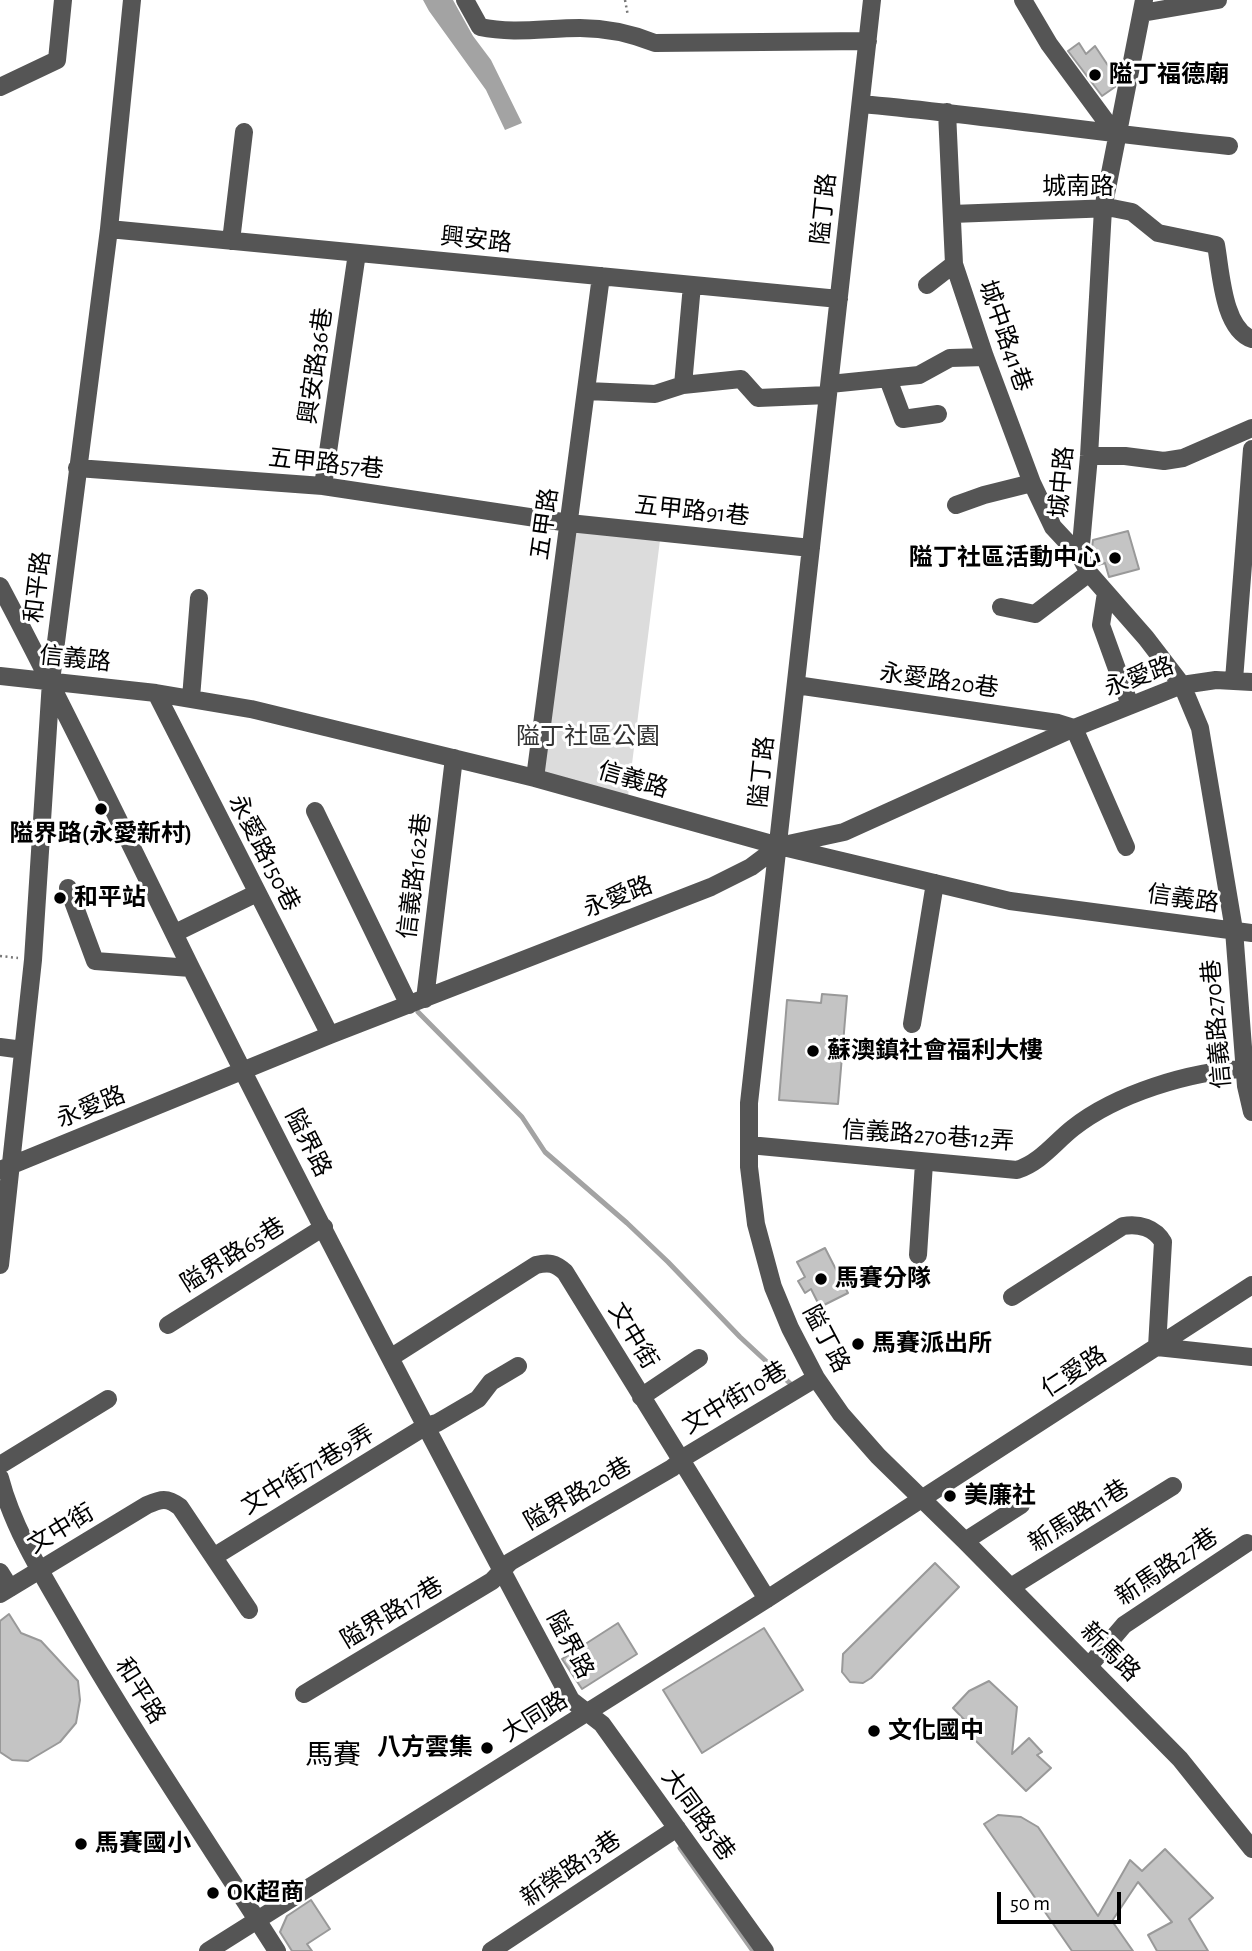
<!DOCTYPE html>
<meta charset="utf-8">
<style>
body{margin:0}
#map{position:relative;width:1252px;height:1951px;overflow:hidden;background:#fff;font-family:"Alegreya Sans",sans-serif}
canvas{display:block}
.scale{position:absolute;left:997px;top:1892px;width:124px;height:32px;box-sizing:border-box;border:4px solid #000;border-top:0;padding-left:9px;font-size:21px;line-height:24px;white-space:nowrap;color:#000;-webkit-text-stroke:5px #fff;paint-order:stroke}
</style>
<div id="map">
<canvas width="1252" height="1951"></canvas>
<div class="scale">50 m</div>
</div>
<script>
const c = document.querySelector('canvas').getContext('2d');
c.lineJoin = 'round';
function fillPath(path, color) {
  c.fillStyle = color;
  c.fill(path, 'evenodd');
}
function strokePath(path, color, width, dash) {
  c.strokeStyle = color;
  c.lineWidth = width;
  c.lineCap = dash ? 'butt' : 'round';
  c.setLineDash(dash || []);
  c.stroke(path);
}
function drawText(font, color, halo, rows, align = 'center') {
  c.font = font + ' "Alegreya Sans","Noto Sans TC",sans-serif';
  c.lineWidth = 6;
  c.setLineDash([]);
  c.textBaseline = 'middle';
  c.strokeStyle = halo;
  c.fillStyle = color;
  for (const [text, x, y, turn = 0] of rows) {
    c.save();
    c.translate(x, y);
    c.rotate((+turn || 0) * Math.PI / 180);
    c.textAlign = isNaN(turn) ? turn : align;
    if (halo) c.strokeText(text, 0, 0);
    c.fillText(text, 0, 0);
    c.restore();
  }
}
const green = new Path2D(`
 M569,523L661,532L627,804L535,778Z`);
const water = new Path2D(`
 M423,0H453L473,36L491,60L522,123L505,130L486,90L429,11Z`);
const stream = new Path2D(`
 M418,1012L522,1117L545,1152L627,1223L668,1262L740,1337L795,1388
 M680,1848L753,1951`);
const building = new Path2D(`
 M1079,43L1086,54L1095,46L1117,79L1115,87L1102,96L1068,51Z
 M1128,531L1139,569L1109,577L1105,563L1098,565L1096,561L1092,548L1093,540Z
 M822,994L847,996L838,1104L779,1100L787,1000L821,1003Z
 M825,1248L848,1293L820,1307L811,1289L805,1293L798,1281L805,1277L797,1262Z
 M935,1563L959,1587L871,1678L863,1683L850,1682L842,1672L843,1654Z
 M9,1614L21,1633L41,1641L78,1681L80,1700L76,1723L60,1742L28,1761L12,1760L0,1752V1621Z
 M618,1623L637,1654L582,1689L562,1659Z
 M764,1628L803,1690L702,1753L663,1690Z
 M989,1681L1017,1707L1012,1754L1029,1738L1042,1752L1037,1755L1051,1768L1026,1791L973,1738L978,1734L953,1708L969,1691Z
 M998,1815L1021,1817L1038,1827L1098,1916L1130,1860L1142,1871L1165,1849L1213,1898L1189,1919L1208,1951H1157L1148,1935L1172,1922L1138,1882L1112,1921L1133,1951H1072L984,1824Z
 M311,1900L330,1929L307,1944L312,1951H292L280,1932L287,1916Z`);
const path = new Path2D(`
 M625,0L628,16
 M0,956L18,958`);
const minor = new Path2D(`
 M465,0L480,27C513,34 546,28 580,28C606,28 630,33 655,43L868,41
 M872,0L749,1103V1167L756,1224L773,1287L790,1328L816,1378L841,1414L878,1456L965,1541L1180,1759L1252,1849
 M1023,0L1049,44L1116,135
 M1144,0L1103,209L1089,456L1080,556L1089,573L1146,638L1182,685L1200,728L1234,930L1246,1086L1252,1112
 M1142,13L1218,0
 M0,87L57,60L63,0
 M861,104C984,115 1106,134 1229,146
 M947,112L954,264L985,357L1032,483L1053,527L1080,556
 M952,214L1112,208L1132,212L1158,233L1216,245C1221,272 1223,329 1252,339
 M109,229L839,299
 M231,241L244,132
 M927,285L954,264
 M888,379L903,419L938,414
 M830,384L919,375L950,358L985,357
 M683,385L692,285
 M587,391L655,394L683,385L741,379L758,398L828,395
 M1252,449L1247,513H1252
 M1089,456H1125L1164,461L1183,458L1252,428
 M77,468L323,486L569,523L811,548
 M323,486L357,253
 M956,505L984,495L1032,483
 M0,586C67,712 128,840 191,968C314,1214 441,1458 571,1700L602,1724L765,1951
 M1106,593L1101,625L1130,705
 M1001,607L1035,614L1089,573
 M0,676L156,693L251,709L535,778L779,846L1010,901L1252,933
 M1234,680L1247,513
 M796,685L1058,723L1074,728
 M156,693L330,1035
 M191,698L199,598
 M1074,728L1126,847
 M535,778L601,276
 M315,811L409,1005
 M68,888L95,961L191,968
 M175,933L257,893
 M425,999L454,758
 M912,1024L935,883
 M0,1047L23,1050
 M749,1145L1017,1170C1041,1162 1054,1143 1073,1128C1116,1094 1190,1071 1244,1069
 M0,1170L330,1035L711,887L751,867L779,846L844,832L1074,728L1182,685L1216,680L1252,682
 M918,1255L924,1163
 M0,1265L33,960L51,681L109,229L132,0
 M1012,1297L1123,1226C1139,1223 1155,1228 1163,1242L1157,1347L1252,1357
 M168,1325L324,1227
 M390,1358L536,1265C549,1262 555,1263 565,1272L767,1599
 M641,1397L699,1358
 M0,1465L108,1399
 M0,1478C14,1532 47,1582 75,1631C138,1740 209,1844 277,1951
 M965,1541L1021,1505
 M215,1556L426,1426L437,1423L478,1399L491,1382L518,1366
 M0,1572L10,1588
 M1011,1587L1173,1486
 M0,1594L147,1505C161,1499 167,1497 180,1507L249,1610
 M1089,1666L1124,1625L1247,1543
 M304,1694L492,1581L510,1562L672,1468L688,1455L816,1378
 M208,1951L767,1599L1252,1285
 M491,1951L677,1828`);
const markers = [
 [1095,75,7,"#000"],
 [1115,558,7,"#000"],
 [101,809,7,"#000"],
 [60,898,7,"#000"],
 [813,1051,7,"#000"],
 [821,1279,7,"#000"],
 [858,1344,7,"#000"],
 [950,1496,7,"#000"],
 [874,1731,7,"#000"],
 [487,1748,7,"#000"],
 [81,1844,7,"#000"],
 [213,1893,7,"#000"]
];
const poiNames = [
 ["隘丁福德廟",1109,75],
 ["隘丁社區活動中心",1101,558,"right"],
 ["隘界路(永愛新村)",101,834,"center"],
 ["和平站",74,898],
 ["蘇澳鎮社會福利大樓",827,1051],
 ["馬賽分隊",835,1279],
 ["馬賽派出所",872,1344],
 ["美廉社",964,1496],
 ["文化國中",888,1731],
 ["八方雲集",473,1748,"right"],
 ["馬賽國小",95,1844],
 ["OK超商",227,1893]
];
const streetNames = [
 ["城南路",1078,187],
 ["隘丁路",824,209,-84],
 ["興安路",476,240,6],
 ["城中路41巷",1005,336,71],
 ["興安路36巷",316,366,-82],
 ["五甲路57巷",326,464,6],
 ["城中路",1062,482,-85],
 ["五甲路91巷",692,511,6],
 ["五甲路",545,524,-82],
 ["和平路",38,587,-83],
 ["信義路",75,659,6],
 ["永愛路",1139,677,-20],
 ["永愛路20巷",939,681,8],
 ["隘丁路",762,772,-84],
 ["信義路",633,780,16],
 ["永愛路150巷",264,853,63],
 ["信義路162巷",415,876,-83],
 ["永愛路",618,897,-21],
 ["信義路",1183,899,8],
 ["信義路270巷",1217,1024,-95],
 ["永愛路",91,1107,-22],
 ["信義路270巷12弄",928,1136,4],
 ["隘界路",308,1143,63],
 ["隘界路65巷",233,1255,-32],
 ["文中街",633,1336,59],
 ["隘丁路",826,1339,62],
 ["仁愛路",1074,1372,-33],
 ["文中街10巷",735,1398,-31],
 ["文中街71巷9弄",308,1470,-31],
 ["隘界路20巷",578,1494,-30],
 ["新馬路11巷",1079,1516,-32],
 ["文中街",61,1529,-31],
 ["新馬路27巷",1167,1567,-34],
 ["隘界路17巷",392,1613,-31],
 ["隘界路",570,1645,62],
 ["新馬路",1110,1652,45],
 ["和平路",140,1691,58],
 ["大同路",535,1717,-32],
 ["大同路5巷",698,1815,54],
 ["新榮路13巷",571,1869,-34]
];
const parkNames = [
 ["隘丁社區公園",588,737]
];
const quarterNames = [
 ["馬賽",333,1756]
];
fillPath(green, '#dcdcdc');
fillPath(water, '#a3a3a3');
strokePath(stream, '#a3a3a3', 5);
fillPath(building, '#c4c4c4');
strokePath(building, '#999', 2);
strokePath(path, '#777', 2.5, [2, 3.5]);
strokePath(minor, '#555', 18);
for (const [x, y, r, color] of markers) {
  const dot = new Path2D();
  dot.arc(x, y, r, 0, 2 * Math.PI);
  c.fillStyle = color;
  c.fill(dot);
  strokePath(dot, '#fff', 2.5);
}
drawText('bold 24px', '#000', '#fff', poiNames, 'left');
drawText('24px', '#000', '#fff', streetNames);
drawText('24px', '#333', '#fff', parkNames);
drawText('28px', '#000', '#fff', quarterNames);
</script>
